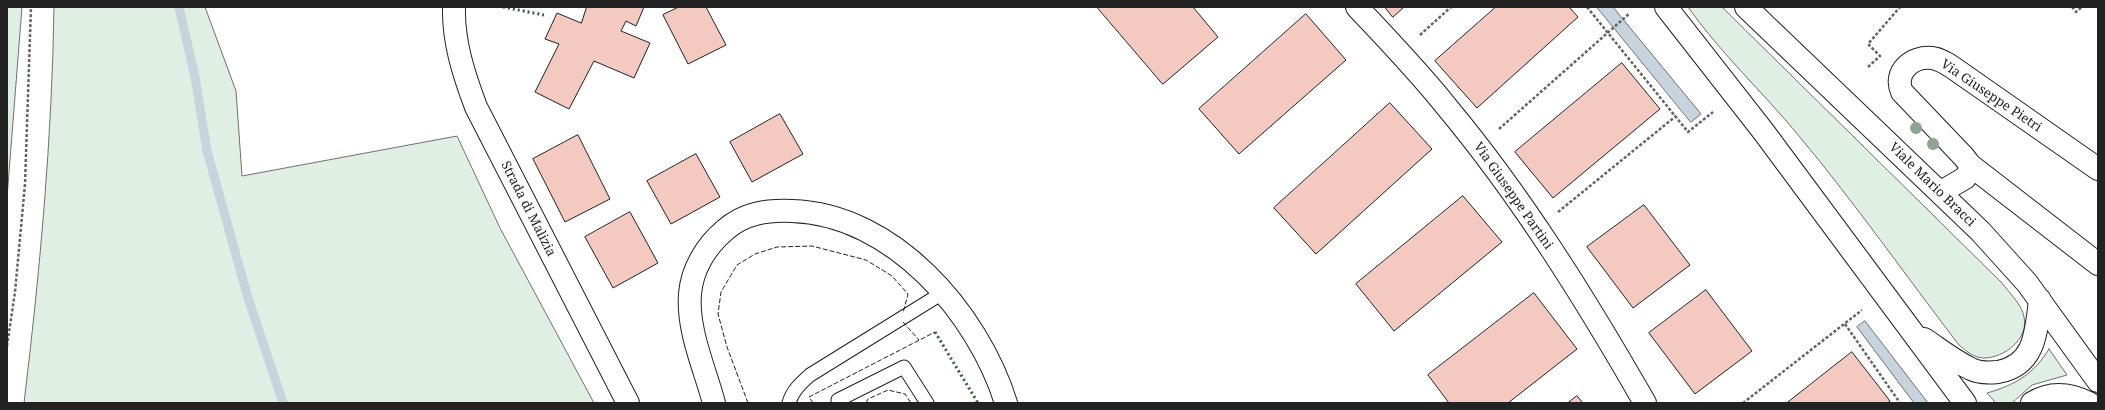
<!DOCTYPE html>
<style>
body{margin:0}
#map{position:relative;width:2105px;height:410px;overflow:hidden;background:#fff;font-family:"Noto Serif",serif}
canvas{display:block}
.frame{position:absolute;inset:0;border:8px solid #222;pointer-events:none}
</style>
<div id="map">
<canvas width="2105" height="410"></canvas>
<div class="frame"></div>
</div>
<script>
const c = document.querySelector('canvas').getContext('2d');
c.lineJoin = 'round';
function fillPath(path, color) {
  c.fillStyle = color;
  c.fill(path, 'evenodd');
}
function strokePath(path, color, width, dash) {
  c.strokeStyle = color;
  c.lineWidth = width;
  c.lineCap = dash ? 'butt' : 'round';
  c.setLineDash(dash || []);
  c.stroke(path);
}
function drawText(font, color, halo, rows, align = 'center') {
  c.font = font + ' "Noto Serif",serif';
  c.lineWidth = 3;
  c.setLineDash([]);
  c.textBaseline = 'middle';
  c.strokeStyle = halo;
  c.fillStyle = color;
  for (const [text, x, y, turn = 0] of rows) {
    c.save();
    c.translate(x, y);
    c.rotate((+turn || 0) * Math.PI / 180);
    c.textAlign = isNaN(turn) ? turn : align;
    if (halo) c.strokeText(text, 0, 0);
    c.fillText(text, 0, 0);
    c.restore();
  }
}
const green = new Path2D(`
 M7,7H22L7,198Z
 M54,7H205L236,91L242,176L457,136L500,228L594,403H24C40,271 52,139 54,7Z
 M1688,7H1722L2002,283C2009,293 2022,304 2024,317C2029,339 2004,358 1984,358C1974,358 1966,351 1959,345C1906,276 1855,203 1799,136C1763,92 1721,54 1688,7Z
 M2049,349L2067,375L2032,385L2012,403H1996L1987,393C2015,385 2034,374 2049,349Z`);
const water = new Path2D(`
 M1597,7H1613L1701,114L1691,122Z
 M1865,321L1928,403H1914L1857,327Z`);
const stream = new Path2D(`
 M179,7L195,77L207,151L248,298L283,403`);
const building = new Path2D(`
 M587,7H644L636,26L626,21L621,31L650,43L634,78L594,61L569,109L535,92L559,44L545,39L557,13L581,23Z
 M679,7H706L726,45L688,64L663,15Z
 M1097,7H1193L1218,37L1163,84Z
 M1385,7H1404L1393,17Z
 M1496,7H1569L1578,17L1477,108L1435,61Z
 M1306,14L1346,60L1239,154L1199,109Z
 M1622,63L1660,109L1553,198L1515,152Z
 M1390,103L1432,149L1316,254L1274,208Z
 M780,114L803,154L752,182L730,142Z
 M578,135L610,199L565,222L533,159Z
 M696,154L720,197L671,224L647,181Z
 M1463,196L1502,242L1394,331L1356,284Z
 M1644,205L1690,265L1633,308L1587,247Z
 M630,212L658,263L613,288L585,237Z
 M1706,290L1752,351L1695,394L1649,333Z
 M1534,293L1577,349L1508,403H1449L1428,375Z
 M1852,352L1890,401L1887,403H1787Z
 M1577,396L1583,403H1568Z`);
const path = new Path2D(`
 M1587,7L1688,132L1713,112
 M2072,7L2076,12L2082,7
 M1420,35L1451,7
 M1868,67L1880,56L1868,44L1900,7
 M1499,129L1630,13
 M1558,212L1676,116
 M1845,324L1900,403
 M7,346L15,292L25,184L31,7
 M1743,403L1862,310`);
const service = new Path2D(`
 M789,403C792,391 801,383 810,375L944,292
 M840,403L838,400L904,367L927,403`);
const minor = new Path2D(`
 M454,7C453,42 464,75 476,107L628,403
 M1357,7C1387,39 1418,71 1446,106C1522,197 1586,300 1645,403
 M1970,165L2098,264
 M1941,192L1965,178L1971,169L1970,165L1964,157L1902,92C1893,72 1912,56 1932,58C1940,59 1946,63 1952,67L2098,169
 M714,403C705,369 687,330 690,294C692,269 706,246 725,230C744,213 767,210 792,211C893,214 978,313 1006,403`);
const secondary = new Path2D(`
 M1666,7L1763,131L1965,403
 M1746,7L1980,231L2027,283L2098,381
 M1924,339C1939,349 1954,361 1971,369C1979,373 1988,373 1998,372C2036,365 2036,331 2040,300
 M2032,403C2051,391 2071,394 2089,403`);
const hedge = new Path2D(`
 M503,7L544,15
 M935,332L978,403`);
const fence = new Path2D(`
 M903,322L919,340
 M748,403L727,347L718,314L721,292L737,265L755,254L777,247L812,246L866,260L892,276L908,294L903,313
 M813,403L809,397L935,332
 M866,403L868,399L888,390L905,394L911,403`);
const trees = [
 [1916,128],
 [1933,144]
];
const streetNames = [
 ["Via Giuseppe Pietri",1991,96,34],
 ["Viale Mario Bracci",1932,185,44],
 ["Via Giuseppe Partini",1513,196,55],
 ["Strada di Malizia",528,209,63]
];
fillPath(green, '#e0efe3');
strokePath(green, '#6f6f6f', 1);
fillPath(water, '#c7d3dd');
strokePath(water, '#6f6f6f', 1);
strokePath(stream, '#c7d3dd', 9);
fillPath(building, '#f3c9c0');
strokePath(building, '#222', 1);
strokePath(service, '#222', 15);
strokePath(minor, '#222', 24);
strokePath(secondary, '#222', 24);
strokePath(path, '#646464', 2.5, [3, 2]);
strokePath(service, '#fff', 13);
strokePath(minor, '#fff', 22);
strokePath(secondary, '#fff', 22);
strokePath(hedge, '#2f5e38', 3, [2, 3]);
strokePath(fence, '#222', 1, [5, 2]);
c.fillStyle = '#8da692';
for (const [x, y] of trees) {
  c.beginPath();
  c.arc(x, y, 6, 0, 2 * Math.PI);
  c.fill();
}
drawText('13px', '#222', '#fff', streetNames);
</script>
